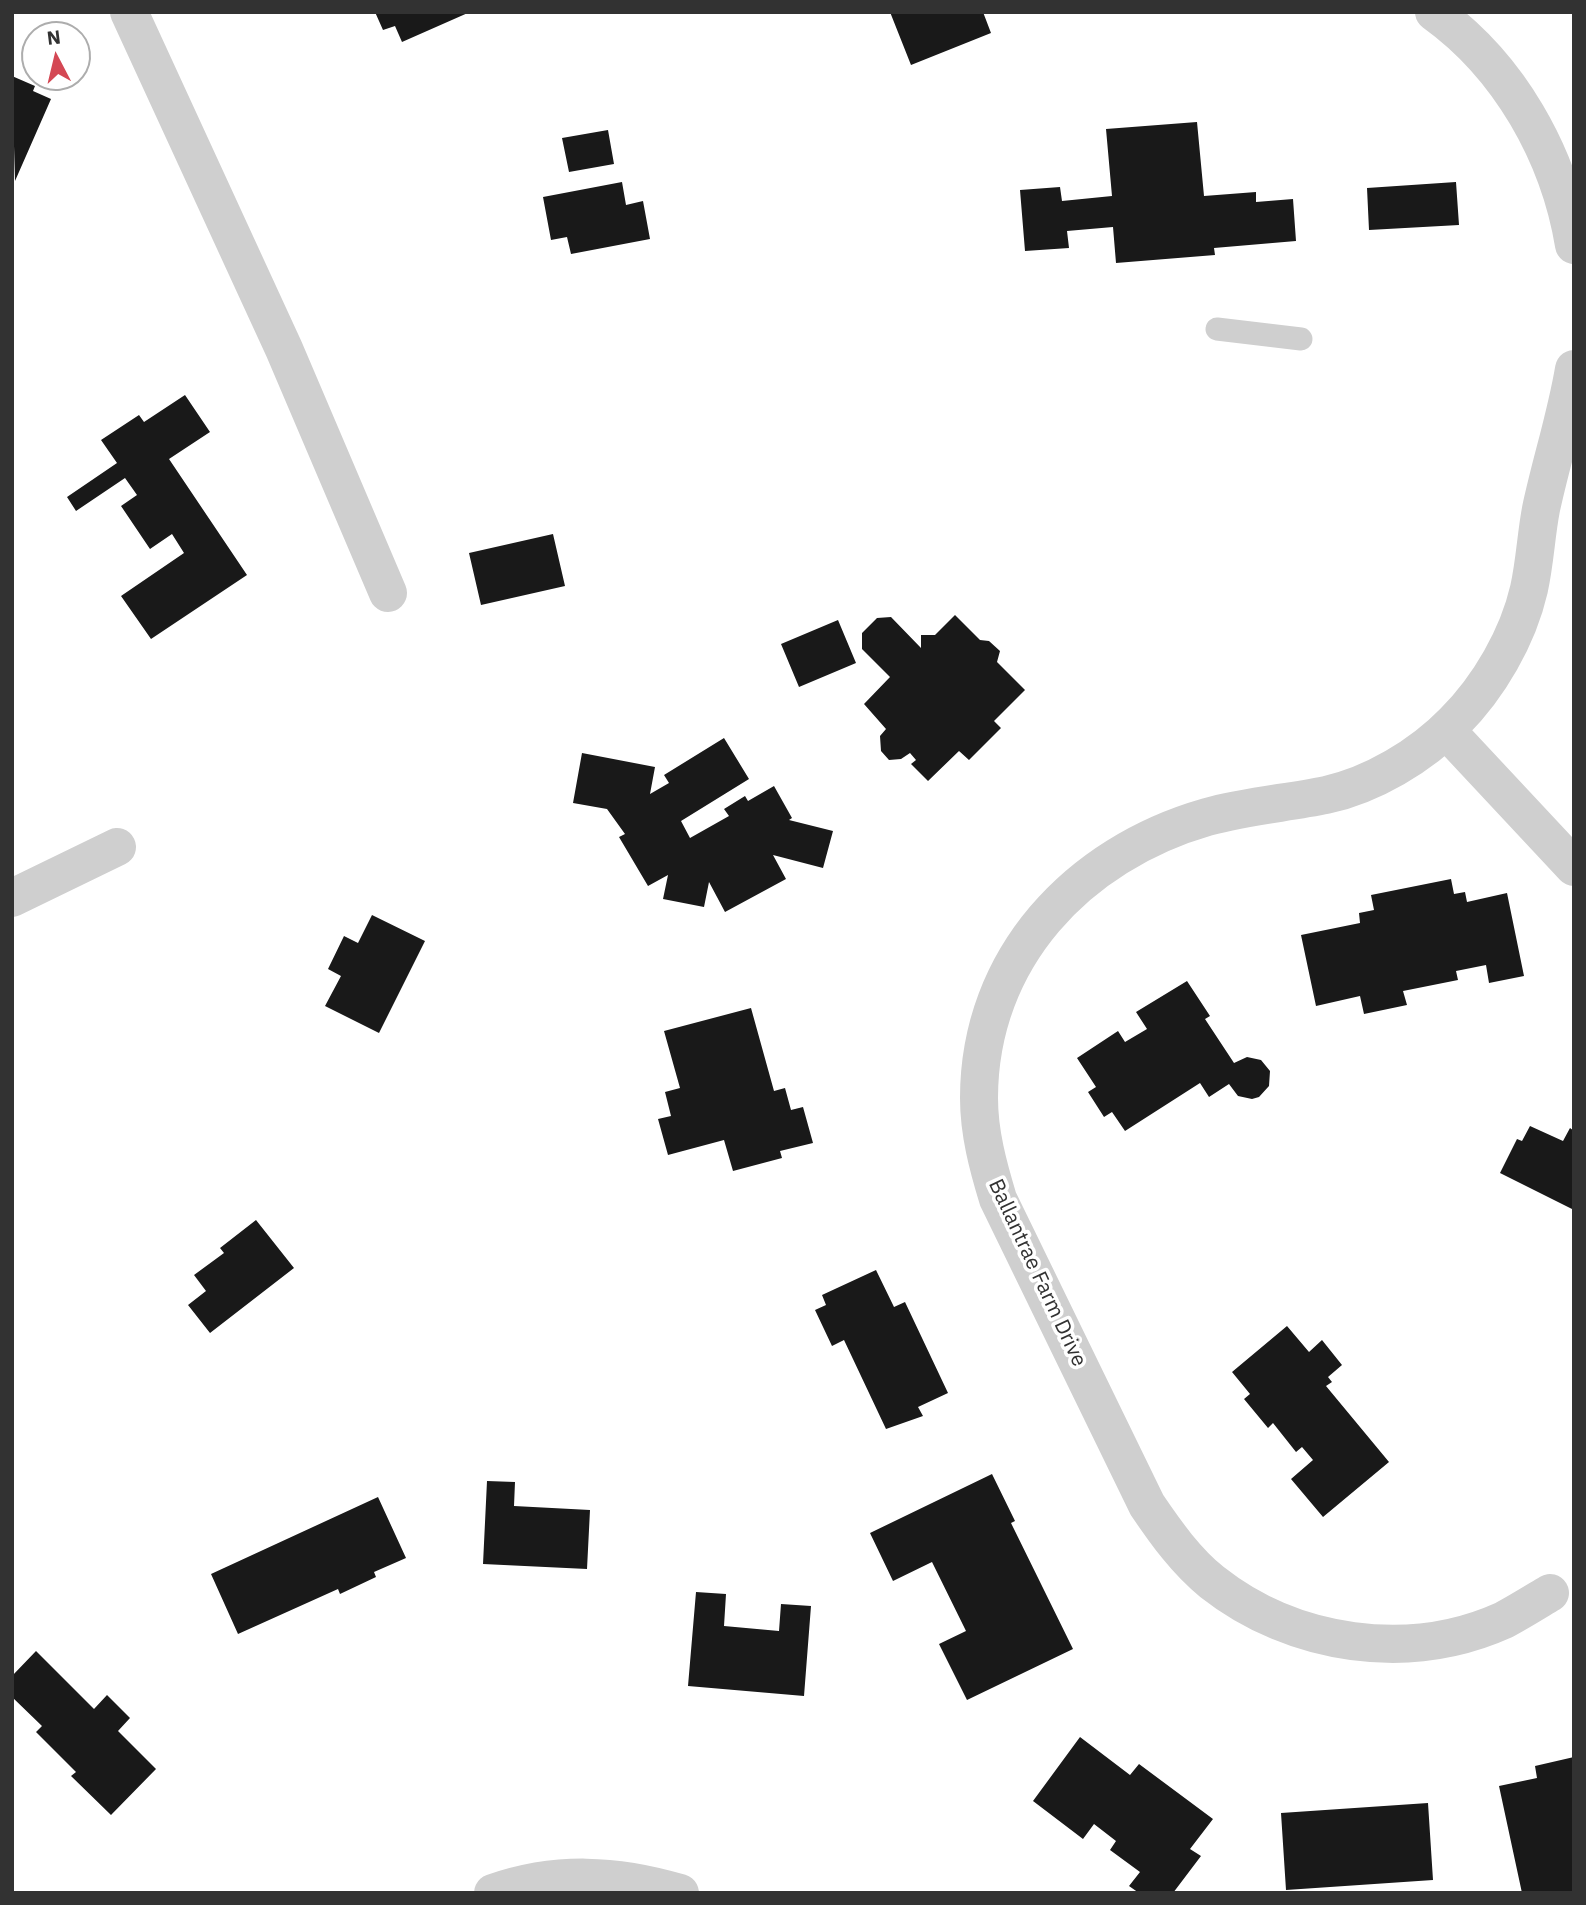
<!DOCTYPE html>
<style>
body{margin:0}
#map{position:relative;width:1586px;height:1905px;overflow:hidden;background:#fff;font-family:"IBM Plex Sans",sans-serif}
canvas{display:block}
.frame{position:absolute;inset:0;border:14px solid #323232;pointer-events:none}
.north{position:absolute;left:21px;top:21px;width:70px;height:70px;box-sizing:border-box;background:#fff;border:2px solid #adadad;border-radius:50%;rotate:353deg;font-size:19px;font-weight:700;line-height:28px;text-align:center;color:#323232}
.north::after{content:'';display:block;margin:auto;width:24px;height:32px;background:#d44854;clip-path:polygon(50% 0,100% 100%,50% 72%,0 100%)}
</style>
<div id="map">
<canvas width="1586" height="1905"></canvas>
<div class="frame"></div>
<div class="north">N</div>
</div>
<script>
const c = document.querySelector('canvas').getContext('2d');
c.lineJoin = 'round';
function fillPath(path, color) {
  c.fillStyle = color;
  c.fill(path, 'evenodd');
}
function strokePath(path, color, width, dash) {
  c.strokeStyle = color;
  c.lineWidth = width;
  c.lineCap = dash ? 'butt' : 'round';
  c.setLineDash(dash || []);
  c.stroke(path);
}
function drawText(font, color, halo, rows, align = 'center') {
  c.font = font + ' "IBM Plex Sans",sans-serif';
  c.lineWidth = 7;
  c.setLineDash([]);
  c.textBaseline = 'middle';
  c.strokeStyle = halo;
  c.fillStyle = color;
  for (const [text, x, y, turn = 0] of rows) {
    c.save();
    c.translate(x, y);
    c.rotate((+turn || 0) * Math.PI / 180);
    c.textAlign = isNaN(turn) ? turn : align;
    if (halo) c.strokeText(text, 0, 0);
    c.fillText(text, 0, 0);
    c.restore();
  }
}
const building = new Path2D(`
 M375,12H470L402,42L395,26L383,30Z
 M890,12H983L991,33L911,65Z
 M12,76L35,86L33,91L51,99L15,181Z
 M1197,122L1204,196L1256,192V202L1293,199L1296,241L1214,248L1215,255L1116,263L1113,227L1067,231L1069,248L1025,251L1020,190L1060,187L1062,201L1112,196L1106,129Z
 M608,130L614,164L569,172L562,138Z
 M622,182L626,205L643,201L650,239L571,254L567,237L551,240L543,197Z
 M1456,182L1459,225L1369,230L1367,188Z
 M185,395L210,432L169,459L247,575L151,639L121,596L184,553L172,534L150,549L121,506L137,495L125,478L76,511L67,497L117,463L101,440L139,415L144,422Z
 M553,534L565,586L481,605L469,553Z
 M955,615L980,640L989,641L1000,651L997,662L1025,690L994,721L1001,728L969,760L959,751L928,781L911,764L916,760L910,753L901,759L889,760L881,751L880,736L886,729L864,704L890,677L862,649V633L877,618L891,617L921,648V635H935Z
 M838,620L856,663L799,687L781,644Z
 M724,738L749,779L681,821L690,838L729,816L724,809L745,796L748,801L774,786L792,818L789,820L833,831L823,868L773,855L786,879L725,912L709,882L704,907L663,899L668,875L648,886L619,837L625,834L607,809L573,803L582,753L655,767L650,794L669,783L664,775Z
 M1451,879L1454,894L1465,892L1467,902L1507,893L1524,976L1489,983L1486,965L1456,971L1458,980L1403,991L1407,1005L1364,1014L1360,996L1316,1006L1301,935L1360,923L1359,913L1374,910L1371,895Z
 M372,915L425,941L379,1033L325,1006L341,976L328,969L344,936L358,943Z
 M1187,981L1210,1016L1205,1019L1234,1063L1247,1057L1261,1060L1270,1071L1269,1086L1259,1097L1252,1099L1238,1096L1229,1084L1209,1097L1200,1083L1125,1131L1112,1112L1104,1117L1088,1092L1096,1087L1077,1058L1118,1031L1125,1042L1147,1029L1136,1012Z
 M751,1008L774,1091L785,1088L791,1110L803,1107L813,1143L780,1151L782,1158L733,1171L724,1140L668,1155L658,1119L671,1116L665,1092L680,1088L664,1031Z
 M1530,1126L1563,1141L1570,1128L1574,1131V1210L1500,1173L1517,1139L1522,1141Z
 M256,1220L294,1268L210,1333L188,1305L206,1291L194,1275L224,1253L220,1248Z
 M876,1270L894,1307L905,1302L948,1393L918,1407L923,1416L886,1429L844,1340L832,1346L815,1310L826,1305L822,1295Z
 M1287,1326L1309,1352L1322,1340L1342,1365L1328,1377L1332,1382L1326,1386L1389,1462L1323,1517L1291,1479L1313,1460L1302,1447L1296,1452L1273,1423L1268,1428L1244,1399L1250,1394L1232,1372Z
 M992,1474L1015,1521L1011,1523L1073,1649L967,1700L939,1644L966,1631L932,1562L893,1581L870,1533Z
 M487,1481L515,1482L514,1506L590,1510L587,1569L483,1564Z
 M378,1497L406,1558L374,1572L376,1577L340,1594L338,1589L238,1634L211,1574Z
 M696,1592L726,1594L724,1626L779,1631L781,1604L811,1606L804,1696L688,1686Z
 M36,1651L94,1709L107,1695L130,1718L118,1731L156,1769L111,1815L71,1776L76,1772L36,1732L42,1726L12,1697V1676Z
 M1080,1737L1130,1775L1139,1764L1213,1819L1190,1849L1201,1856L1173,1893H1139L1129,1886L1140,1872L1110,1850L1116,1841L1094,1824L1083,1839L1033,1801Z
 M1574,1757V1893H1522L1499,1786L1537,1778L1535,1766Z
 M1428,1803L1433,1880L1286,1890L1281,1813Z`);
const service = new Path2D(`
 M1217,329L1301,339`);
const minor = new Path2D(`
 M129,12L284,349L388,593
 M1434,12C1509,66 1559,154 1574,245
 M1446,730L1574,867
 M12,898L117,847
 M1550,1593C1535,1602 1519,1612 1504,1620C1409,1663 1293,1646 1212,1582C1186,1561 1166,1533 1147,1505L998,1199C988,1166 979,1133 979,1098C979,958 1078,854 1207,817C1246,806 1287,803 1326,795C1372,785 1421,756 1454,722C1489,687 1518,637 1529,589C1535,562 1536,535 1541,509C1551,462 1566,417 1574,369
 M493,1893C556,1871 616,1874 680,1893`);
const streetNames = [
 ["Ballantrae Farm Drive",1037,1273,65]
];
fillPath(building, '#191919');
strokePath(service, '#cfcfcf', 23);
strokePath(minor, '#cfcfcf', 38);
drawText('21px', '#323232', '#fff', streetNames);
</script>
